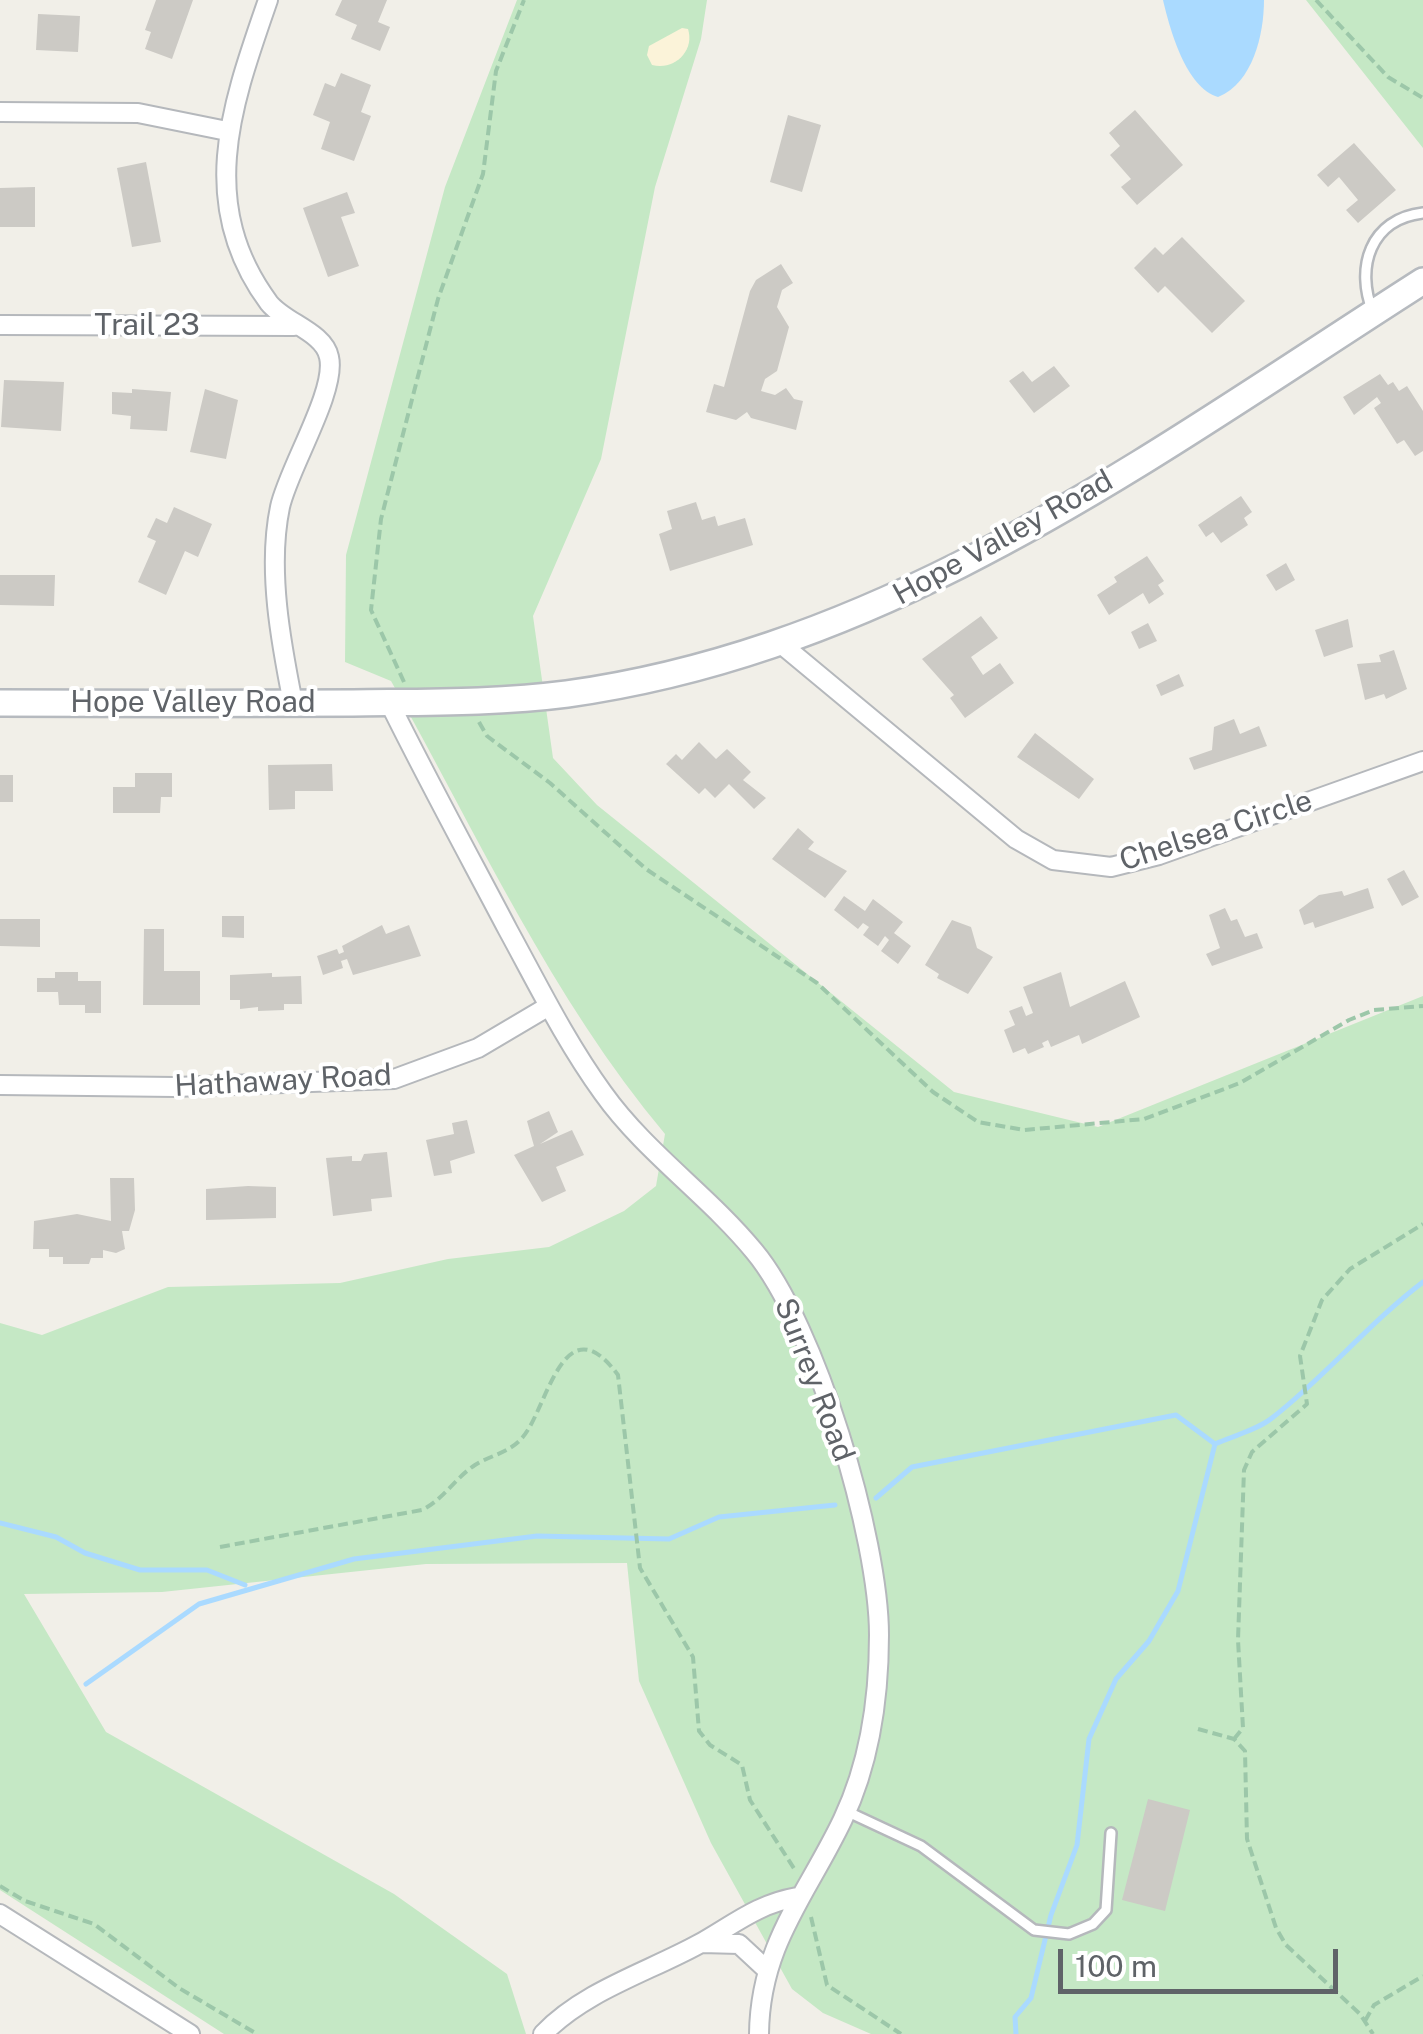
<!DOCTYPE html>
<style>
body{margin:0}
#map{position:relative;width:1423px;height:2034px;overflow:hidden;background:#f1efe8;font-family:"Public Sans",sans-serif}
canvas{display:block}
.scale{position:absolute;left:1058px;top:1949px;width:280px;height:45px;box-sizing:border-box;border:5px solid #5f6368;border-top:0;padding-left:12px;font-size:30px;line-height:35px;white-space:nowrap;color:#5f6368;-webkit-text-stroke:8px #fff;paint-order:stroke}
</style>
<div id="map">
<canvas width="1423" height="2034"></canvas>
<div class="scale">100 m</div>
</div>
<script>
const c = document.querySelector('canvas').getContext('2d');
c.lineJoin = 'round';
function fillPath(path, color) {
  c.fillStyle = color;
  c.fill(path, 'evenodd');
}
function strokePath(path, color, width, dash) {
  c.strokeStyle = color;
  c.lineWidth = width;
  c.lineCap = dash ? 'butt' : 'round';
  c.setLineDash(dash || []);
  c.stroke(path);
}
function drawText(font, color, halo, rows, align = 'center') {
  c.font = font + ' "Public Sans",sans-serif';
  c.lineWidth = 8;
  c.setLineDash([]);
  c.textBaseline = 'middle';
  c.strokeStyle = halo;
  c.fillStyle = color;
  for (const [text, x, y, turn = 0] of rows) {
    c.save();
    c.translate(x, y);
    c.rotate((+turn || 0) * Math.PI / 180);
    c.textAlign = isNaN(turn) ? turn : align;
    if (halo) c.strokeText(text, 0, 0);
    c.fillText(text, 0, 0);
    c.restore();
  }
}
const green = new Path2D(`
 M517,0H707L701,39L655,187L601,459L533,616L553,758L597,805L954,1092L1098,1127L1423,996V2034H871L823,2013L792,1989L711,1843L639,1681L627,1563L426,1564L162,1592L24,1594L106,1732L394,1894L507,1974L526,2034H224L0,1890V1323L42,1335L168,1287L340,1283L448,1259L549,1247L624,1211L656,1186L665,1134C552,999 477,834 391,681L345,662L346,555L445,187Z
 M1306,0H1423V148Z`);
const sand = new Path2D(`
 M682,28L688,29C695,51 674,71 652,65L647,55L649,46Z`);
const water = new Path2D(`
 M1163,0H1264C1264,34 1253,83 1218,97C1186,88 1170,30 1163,0Z`);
const stream = new Path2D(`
 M1215,1444C1233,1436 1257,1430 1272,1418C1326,1376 1369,1323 1423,1282
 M876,1498L912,1467L1176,1415L1215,1444
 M0,1523L56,1537L85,1553L140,1570H207L245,1585
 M86,1684L199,1604L354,1559L537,1536L669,1539L719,1517L835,1505
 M1016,2034L1015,2017L1031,1998L1051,1915L1077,1845L1089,1739L1116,1679L1149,1641L1178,1591L1215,1444`);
const building = new Path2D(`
 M156,0H193L172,59L145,49L151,32L145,30Z
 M342,0H387L378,22L390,27L380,51L351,39L357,25L335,15Z
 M38,14L80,16L78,52L36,50Z
 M341,73L371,85L361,112L371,116L354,161L321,149L330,122L313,115L325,83L335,87Z
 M1135,110L1183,165L1137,205L1121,187L1131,179L1110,155L1120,146L1109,133Z
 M788,115L821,125L802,192L770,182Z
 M1354,143L1396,190L1358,223L1346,210L1358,200L1339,177L1328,187L1317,175Z
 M146,162L161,242L132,247L117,168Z
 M35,187V227H0V188Z
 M347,192L355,213L341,217L359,266L328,277L303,208Z
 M1182,237L1245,301L1212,333L1165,286L1158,293L1134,268L1155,247L1163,255Z
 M781,264L793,283L782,290L777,307L789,327L777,371L765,379L761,391L775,395L786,388L794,399L803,401L796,430L751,418L747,412L736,420L706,412L714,384L724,387L750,291L756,280Z
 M1054,366L1070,386L1034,413L1009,381L1023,371L1032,382Z
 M1380,374L1388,385L1393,382L1399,391L1407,386L1423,411V451L1415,456L1404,440L1397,444L1374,408L1381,403L1377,397L1354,415L1343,397Z
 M4,380L64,382L61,431L1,427Z
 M132,389L171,392L167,431L130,429L131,416L112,414V392L132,393Z
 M205,389L238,400L226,459L190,452Z
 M1241,496L1252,512L1244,518L1248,525L1221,543L1213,532L1206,537L1198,525Z
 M696,502L702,520L715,516L718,526L745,518L753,545L670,571L659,534L672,529L667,511Z
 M174,507L212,524L198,557L185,551L166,595L138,582L156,541L147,537L156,518L167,523Z
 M1147,556L1164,581L1158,585L1164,594L1149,604L1143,593L1109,615L1097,595L1117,582L1114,577Z
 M1286,563L1295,580L1276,591L1266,575Z
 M0,575H55L54,606L0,605Z
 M981,616L998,638L971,657L983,675L1000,663L1014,683L965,718L950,698L954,695L922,659Z
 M1348,619L1353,647L1324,657L1315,630Z
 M1148,623L1157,641L1139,649L1131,632Z
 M1394,650L1407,689L1386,699L1384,694L1365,700L1357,664L1381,662L1379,655Z
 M1179,674L1184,686L1161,696L1156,685Z
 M1234,719L1240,734L1259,726L1267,746L1194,770L1189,758L1212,750L1214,727Z
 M1035,733L1094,779L1079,799L1017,757Z
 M699,742L716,759L727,749L751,772L743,780L766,798L754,809L729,784L715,798L705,788L699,794L666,764L676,754L682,760Z
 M332,764L333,791H295V809L269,810L268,765Z
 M135,773H172V797H161L160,813H113V787H135Z
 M0,775H13V802H0Z
 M798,828L814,842L808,849L847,871L825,898L772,859Z
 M1404,870L1419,897L1402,906L1387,879Z
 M1368,888L1374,908L1315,928L1313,922L1304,925L1299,910L1319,895L1342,891L1344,896Z
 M844,896L865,911L873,899L903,922L894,933L911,946L898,964L881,951L889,940L885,936L878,946L863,935L869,927L863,923L858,929L834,910Z
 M1225,908L1231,921L1237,919L1245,937L1257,933L1263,948L1212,966L1206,954L1220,948L1209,915Z
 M222,916H244V938L222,937Z
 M0,919H40V947L0,946Z
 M952,920L971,927L977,948L993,957L968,994L937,978L939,974L925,965Z
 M382,925L386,934L409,925L421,956L353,975L347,959L341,961L343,968L323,975L317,956L337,949L339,954L344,952L342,946Z
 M144,929H164V971H200V1005H143Z
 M55,972H78V981H101V1013H85V1005H59L58,992H37V978H55Z
 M1061,972L1070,1007L1125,981L1140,1017L1082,1044L1079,1035L1051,1047L1048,1040L1042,1043L1044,1047L1028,1054L1025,1048L1013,1053L1004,1030L1015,1025L1009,1011L1022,1006L1026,1016L1033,1013L1023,987Z
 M272,973V977L301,976L302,1004H284V1010L258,1011V1007L240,1009V1000H230V975Z
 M549,1111L558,1132L540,1144L572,1130L584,1155L556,1167L566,1191L542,1202L514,1155L534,1146L527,1121Z
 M467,1120L475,1153L450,1161L452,1173L434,1176L426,1140L454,1134L452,1123Z
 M387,1152L392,1197L371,1199L372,1211L333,1216L326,1158L352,1156V1161H361L364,1154Z
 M110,1178H134L135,1210L129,1231H122L125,1249L116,1253L103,1250V1258H91L89,1264H63V1257H49V1249H33L34,1221L77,1214L111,1221Z
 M248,1186L276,1187V1218L206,1220V1189Z
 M1148,1799L1190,1810L1165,1911L1122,1900Z`);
const path = new Path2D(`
 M1316,0L1388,77L1423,98
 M404,682L371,610L381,519L438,299L483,174L496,71L524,0
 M479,722L487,736L550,783L646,869L817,983L933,1092L978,1122L1024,1130L1144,1119L1240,1083L1349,1020L1374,1010L1423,1006
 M220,1547L422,1510C444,1499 455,1478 475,1465C491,1455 509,1453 522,1438C547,1411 563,1300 618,1375L640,1568L693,1657L699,1731L710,1745L742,1765L750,1800L795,1870
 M1198,1729L1234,1739L1245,1751L1247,1839L1276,1928L1286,1945L1360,2014L1373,2034
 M1234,1739L1243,1728L1238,1640L1244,1470L1252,1452L1307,1404L1300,1356L1322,1300L1350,1269L1423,1224
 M0,1886L25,1901L94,1924L179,1988L257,2034
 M811,1917L827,1985L901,2034
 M1365,2021L1374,2005L1423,1976`);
const lane = new Path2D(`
 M1373,312C1355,268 1370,219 1423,213
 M846,1811L921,1846L1034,1930L1069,1934L1093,1924L1106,1910L1111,1833`);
const street = new Path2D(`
 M268,0C232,104 195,203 269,303C285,323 324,332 329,357C337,391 288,469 280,507C267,569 281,643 293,703
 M0,112L138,113L227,131
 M0,325L294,326
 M780,643L1016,839L1053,860L1111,867L1159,855L1423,761
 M389,702C427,779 468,854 508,930C538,985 566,1042 603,1093C645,1152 708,1195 754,1251C816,1325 879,1539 879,1635C879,1697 870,1762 843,1819C807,1895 760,1944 759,2034
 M0,1085L175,1087L394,1079L478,1048L549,1006
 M0,1914L190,2034
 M702,1943L739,1944L767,1970
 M543,2034C584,1991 648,1972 699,1944C733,1925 757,1904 797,1897`);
const secondary = new Path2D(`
 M0,703C118,703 235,704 353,703C424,702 497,703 567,694C895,648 1152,454 1423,281`);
const streetNames = [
 ["Trail 23",147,326],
 ["Hope Valley Road",1003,538,-29],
 ["Hope Valley Road",193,703],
 ["Chelsea Circle",1216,831,-18],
 ["Hathaway Road",283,1081,-3],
 ["Surrey Road",814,1380,69]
];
fillPath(green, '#c5e8c5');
fillPath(sand, '#fbf3d9');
fillPath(water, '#aadaff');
strokePath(stream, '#aadaff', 5);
fillPath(building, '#cccac5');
strokePath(lane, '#b5b8bc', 14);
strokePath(street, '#b5b8bc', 22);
strokePath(secondary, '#b6babf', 30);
strokePath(path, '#9cc7a9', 4, [10, 5]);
strokePath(lane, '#fff', 9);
strokePath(street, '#fff', 18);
strokePath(secondary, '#fff', 25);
drawText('30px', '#5f6368', '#fff', streetNames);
</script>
